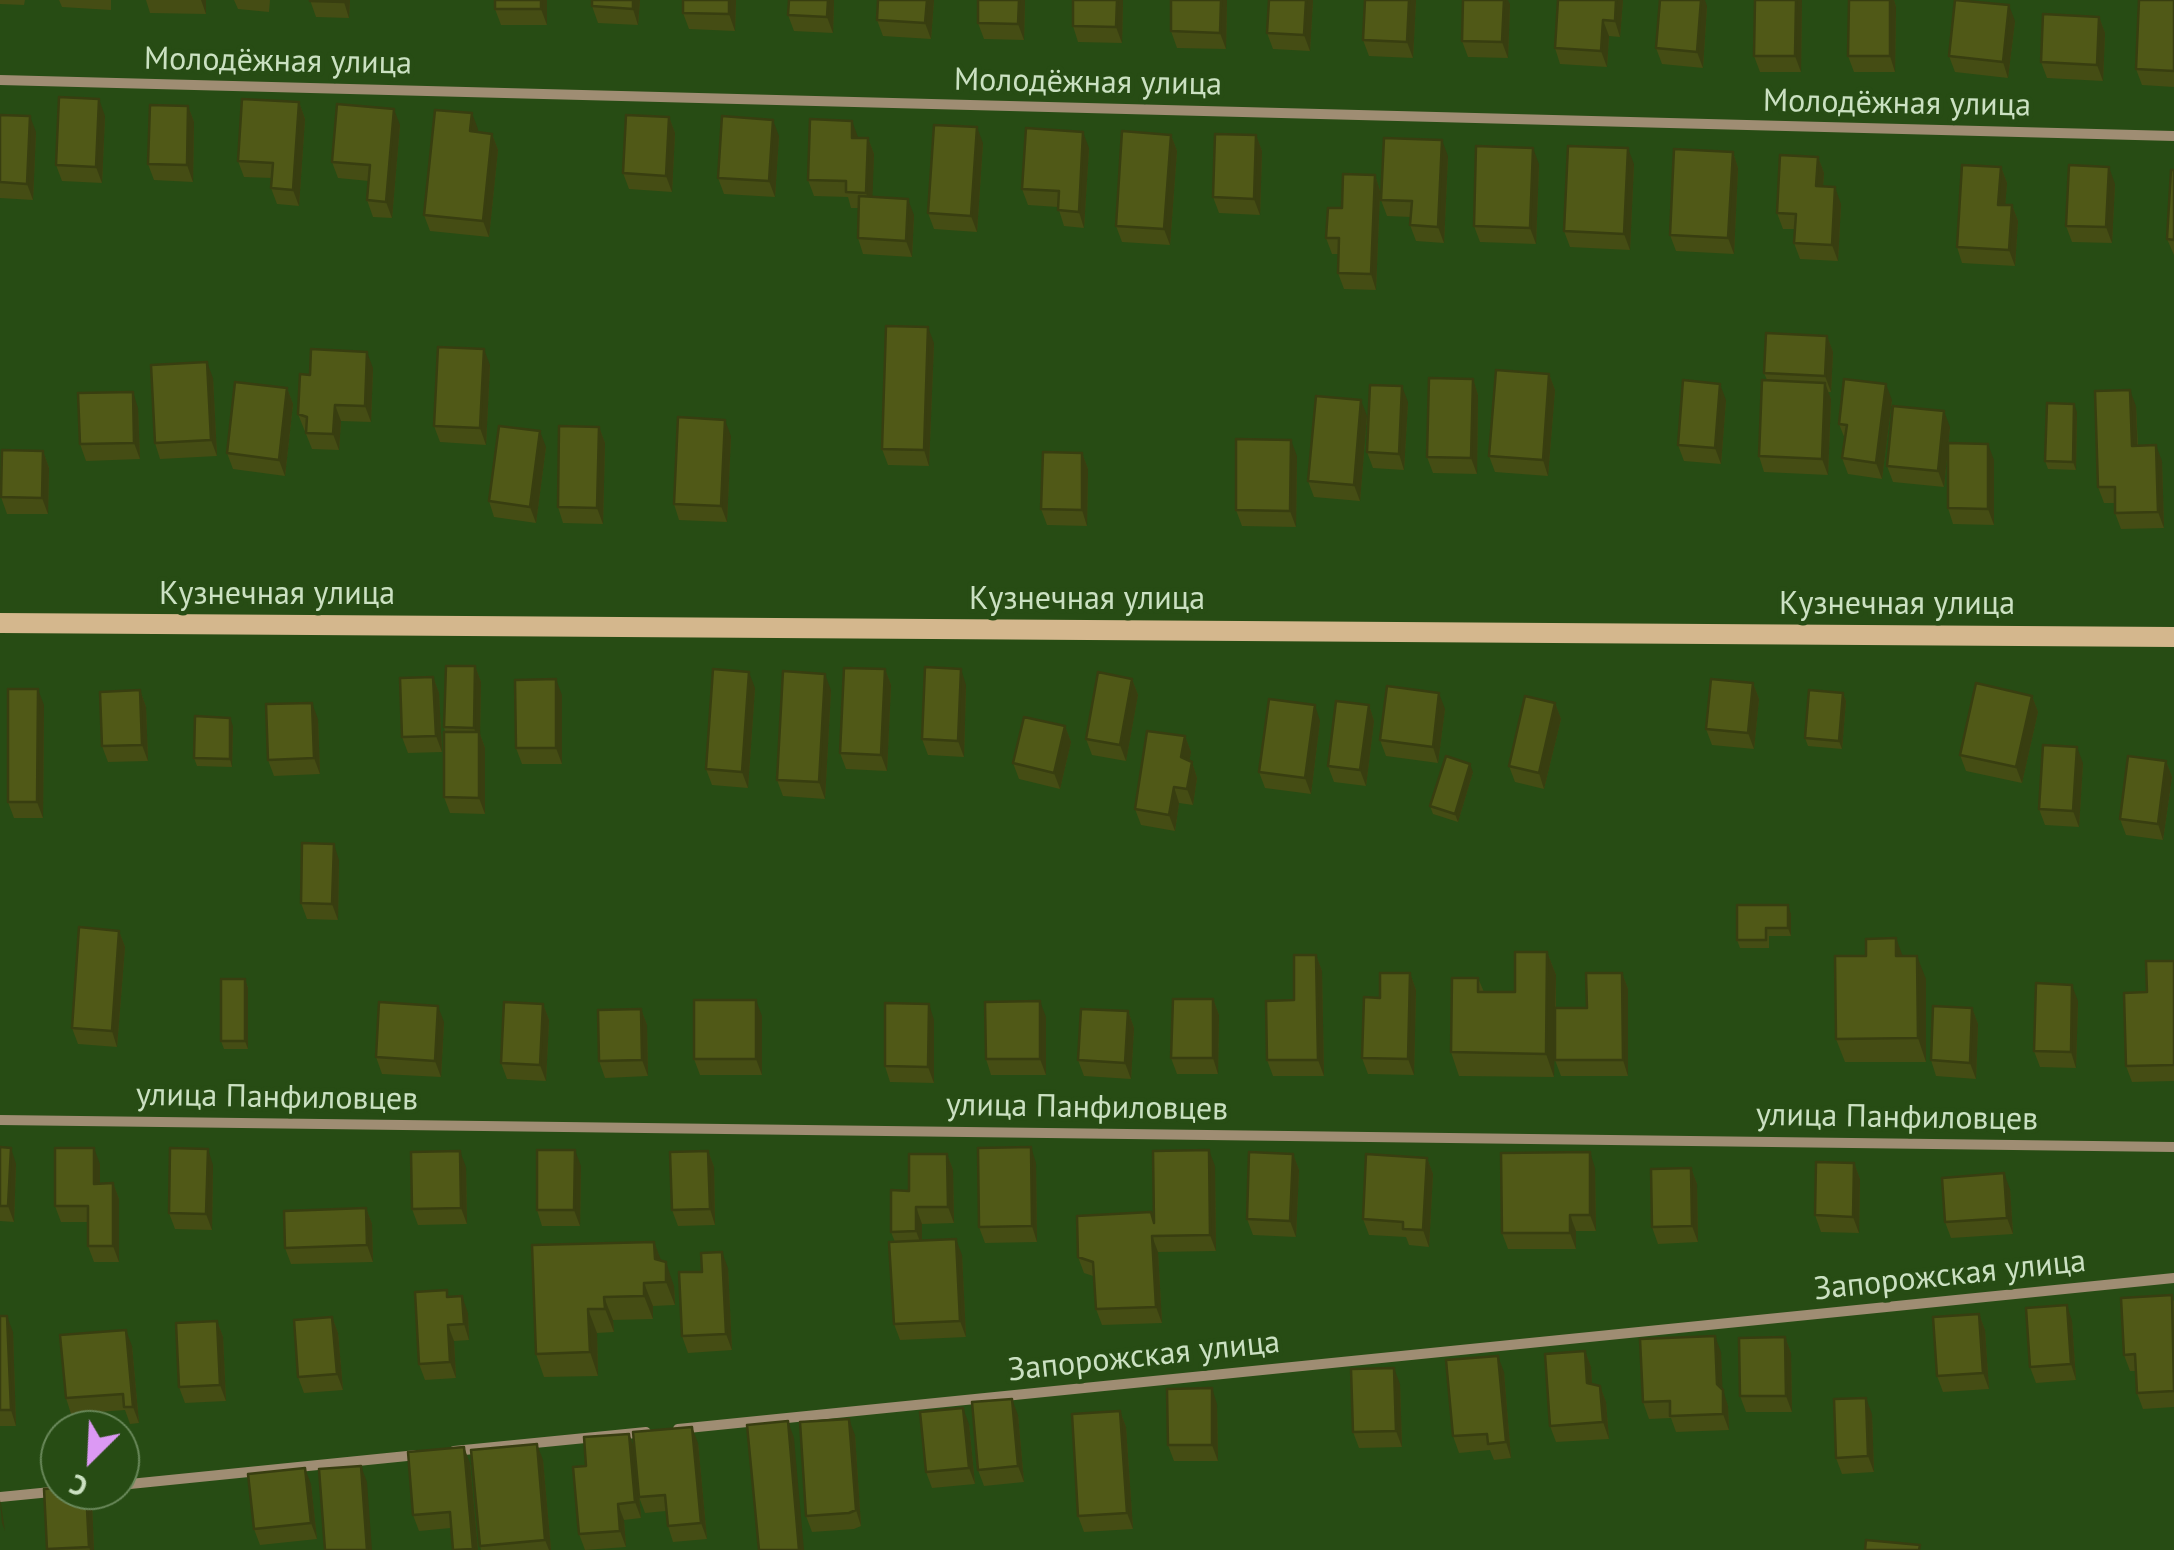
<!DOCTYPE html>
<meta charset="utf-8">
<style>
body{margin:0}
#map{position:relative;width:2174px;height:1550px;overflow:hidden;background:#274c14;font-family:"PT Sans",sans-serif}
canvas{display:block}
.north{position:absolute;left:40px;top:1410px;width:100px;height:100px;box-sizing:border-box;background:#274c14;border:2px solid #69885a;border-radius:50%;rotate:204deg;font-size:28px;font-weight:700;line-height:40px;text-align:center;color:#cbe1c2}
.north::after{content:'';display:block;margin:auto;width:35px;height:45px;background:#dc99f4;clip-path:polygon(50% 0,100% 100%,50% 72%,0 100%)}
</style>
<div id="map">
<canvas width="2174" height="1550"></canvas>
<div class="north">С</div>
</div>
<script>
const c = document.querySelector('canvas').getContext('2d');
c.lineJoin = 'round';
function strokePath(path, color, width, dash) {
  c.strokeStyle = color;
  c.lineWidth = width;
  c.lineCap = dash ? 'butt' : 'round';
  c.setLineDash(dash || []);
  c.stroke(path);
}
function fillPath(path, color) {
  c.fillStyle = color;
  c.fill(path, 'evenodd');
}
function drawText(font, color, halo, rows, align = 'center') {
  c.font = font + ' "PT Sans",sans-serif';
  c.lineWidth = 9;
  c.setLineDash([]);
  c.textBaseline = 'middle';
  c.strokeStyle = halo;
  c.fillStyle = color;
  for (const [text, x, y, turn = 0] of rows) {
    c.save();
    c.translate(x, y);
    c.rotate((+turn || 0) * Math.PI / 180);
    c.textAlign = isNaN(turn) ? turn : align;
    if (halo) c.strokeText(text, 0, 0);
    c.fillText(text, 0, 0);
    c.restore();
  }
}
const street = new Path2D(`
 M0,80L2174,136
 M0,1120L2174,1147
 M678,1429L2174,1278
 M454,1451L646,1432
 M120,1485L417,1455
 M0,1497L71,1490`);
const secondary = new Path2D(`
 M0,623L2174,637`);
const wall = new Path2D(`
 M0,0H25L24,5L0,4Z
 M59,0H111V10L62,7Z
 M146,0H206V14L150,13Z
 M234,0H270L269,12L238,9Z
 M310,0H350L349,18L316,17Z
 M547,0V25H501L495,9Z
 M640,0L638,25L598,23L592,6Z
 M683,0H736L735,31L689,29L683,13Z
 M834,0L833,33L794,31L788,15Z
 M878,0H934L931,39L883,36L877,20Z
 M1025,0L1024,40L984,39L978,23Z
 M1073,0H1123L1122,43L1078,42L1073,26Z
 M1227,0L1226,49L1177,48L1171,31Z
 M1269,0H1313L1310,51L1273,49L1267,33Z
 M1365,0H1416L1413,58L1369,56L1363,40Z
 M1558,0H1623L1620,37L1609,36L1607,67L1560,64L1555,48Z
 M1755,0H1802L1801,72H1760L1754,56Z
 M1849,0H1894L1896,7L1895,72H1854L1848,56Z
 M2174,0V87L2142,85L2136,69Z
 M1510,4L1508,58L1468,57L1462,41Z
 M1707,6L1703,68L1662,64L1656,48Z
 M2099,17L2105,33L2103,81L2047,78L2041,62Z
 M2015,21L2008,78L1955,72L1949,56Z
 M299,102L305,119L299,206L277,204L271,188L272,178L244,177L238,161Z
 M188,106L194,122L193,182L154,180L148,164Z
 M0,115L36,132L33,200L0,198Z
 M105,116L102,183L62,181L56,165Z
 M669,117L675,133L672,192L629,189L623,173Z
 M400,125L392,218L373,217L367,200L369,181L338,178L332,162Z
 M478,129L477,132L492,134L498,150L489,237L430,231L424,215Z
 M1171,135L1177,151L1170,245L1122,242L1116,226Z
 M1256,135L1262,151L1260,215L1219,213L1213,197Z
 M779,136L775,197L724,194L718,178Z
 M858,138H868L874,154L872,197L914,215L912,257L863,254L858,238L859,208H851L848,197L814,196L808,180Z
 M983,143L977,232L934,229L928,213Z
 M1089,148L1084,228L1064,226L1058,207L1028,205L1022,189Z
 M1733,152L1738,168L1734,254L1676,251L1670,235Z
 M1448,156L1444,243L1416,241L1410,225L1411,217L1387,216L1381,200Z
 M1818,157L1824,173L1823,187L1841,204L1838,261L1800,259L1794,243L1795,229H1783L1777,213Z
 M1539,164L1536,244L1480,242L1474,226Z
 M1634,164L1630,250L1570,247L1564,231Z
 M2001,167L2007,183L2005,205H2012L2018,221L2015,266L1962,263L1957,247Z
 M2174,170V255L2167,239Z
 M1375,175L1380,191L1376,290L1344,289L1338,273L1339,254H1332L1326,238L1342,208Z
 M2115,184L2112,243L2072,242L2066,226Z
 M1827,336L1833,352L1831,392H1828L1831,399L1828,475L1764,472L1759,456L1767,380L1764,373Z
 M934,343L929,466L888,465L882,449Z
 M490,365L486,445L440,442L434,426Z
 M373,368L371,422L341,421L339,450L312,449L298,414L310,375Z
 M1549,374L1555,390L1548,476L1495,472L1489,456Z
 M213,378L217,456L160,459L155,443Z
 M1473,379L1478,395L1477,474L1433,473L1427,457Z
 M287,388L293,404L285,476L233,469L227,453Z
 M1726,400L1721,464L1684,461L1678,445Z
 M1892,400L1882,479L1848,474L1842,458L1845,439L1839,424Z
 M1408,402L1404,470L1373,468L1367,452Z
 M2136,406L2138,446L2162,461L2164,528L2121,529L2115,513V503H2104L2098,487Z
 M138,408L140,459L86,461L80,444Z
 M2077,412L2076,470L2048,469L2045,461Z
 M1367,416L1360,501L1314,497L1308,481Z
 M599,427L605,443L603,524L563,523L558,507Z
 M1950,427L1944,487L1893,482L1887,466Z
 M731,436L727,522L679,520L674,504Z
 M546,447L536,523L494,517L489,501Z
 M43,451L49,468L48,514H7L1,497Z
 M1082,453L1088,469L1087,526L1047,525L1041,509Z
 M1297,456L1296,527L1242,526L1236,510Z
 M1994,460V525L1953,524L1948,508Z
 M475,666L481,682L480,734L485,748V814L450,813L444,797L445,732L444,727Z
 M885,669L891,685L887,771L846,769L840,753Z
 M433,677L439,693L442,752L408,753L402,737Z
 M1132,679L1138,695L1126,761L1092,755L1086,739Z
 M1753,683L1759,699L1754,749L1712,745L1706,729Z
 M966,685L964,757L928,755L922,739Z
 M755,688L748,788L712,785L706,769Z
 M140,690L146,707L148,761L108,762L102,746Z
 M831,690L825,799L783,796L777,780Z
 M1843,693L1846,701L1842,749L1808,746L1805,738Z
 M562,695V764H522L516,748Z
 M2032,696L2038,712L2022,783L1966,771L1960,755Z
 M1555,703L1561,719L1544,789L1515,782L1509,766Z
 M44,705L43,818H14L8,802Z
 M1369,705L1374,721L1366,786L1334,782L1328,766Z
 M1445,709L1438,763L1386,756L1380,740Z
 M318,719L320,774L274,776L268,760Z
 M1320,721L1311,794L1265,788L1259,772Z
 M233,726L232,767L197,766L194,758Z
 M1065,726L1071,742L1060,789L1019,779L1013,763Z
 M1185,736L1191,752L1189,761L1192,762L1197,778L1193,805L1179,803L1175,831L1141,825L1135,809Z
 M2166,761L2172,777L2163,840L2126,835L2120,819Z
 M2083,763L2079,827L2045,825L2039,809Z
 M1473,772L1458,822L1433,814L1430,806Z
 M339,860L338,920L307,919L301,903Z
 M1791,914V936H1769V948H1740L1737,940Z
 M119,931L125,947L117,1047L78,1044L72,1028Z
 M1896,938L1902,956L1926,979V1062H1845L1836,1039L1866,956Z
 M1547,952L1556,975V1008H1587L1622,973L1628,989V1076H1561L1555,1060V1017L1554,1077L1459,1076L1451,1052L1478,978L1484,992H1515Z
 M1316,955L1322,971L1324,1076H1273L1267,1060Z
 M2174,961V1081L2132,1082L2126,1066L2147,992Z
 M1410,973L1416,990L1414,1075L1368,1074L1362,1058L1380,998Z
 M245,979L248,988V1049H224L221,1041Z
 M1213,999L1219,1015L1218,1074H1177L1171,1058Z
 M2078,1001L2076,1068L2040,1067L2034,1051Z
 M543,1004L549,1020L546,1081L507,1079L501,1063Z
 M1972,1008L1978,1024L1976,1079L1936,1076L1931,1060Z
 M641,1009L647,1025L648,1076L605,1078L599,1061Z
 M1128,1011L1134,1028L1131,1079L1084,1076L1078,1060Z
 M762,1016V1075H700L694,1059Z
 M1046,1017V1075H991L986,1059Z
 M934,1020V1083L890,1082L885,1066Z
 M444,1022L441,1077L382,1074L376,1057Z
 M0,1147L16,1164L14,1222L0,1221Z
 M708,1151L714,1167L715,1225L678,1226L672,1210Z
 M947,1154L953,1170L954,1223L922,1224V1240L962,1255L966,1337L900,1340L894,1324L895,1242L891,1232L909,1191Z
 M1293,1154L1299,1170L1296,1237L1253,1235L1247,1219Z
 M1427,1158L1433,1174L1429,1247L1409,1245L1406,1237L1369,1235L1363,1219Z
 M1036,1163L1037,1242L985,1243L979,1227Z
 M1854,1163L1860,1179L1859,1233L1821,1232L1815,1215Z
 M100,1164V1184L113,1183L119,1199V1262H94L88,1246V1222H61L55,1206Z
 M213,1165L212,1230L175,1229L169,1213Z
 M581,1166L580,1226H542L537,1210Z
 M1215,1166L1216,1251L1158,1252L1162,1323L1102,1325L1096,1309L1093,1276L1084,1273L1078,1257L1153,1218Z
 M466,1167L467,1224L418,1225L412,1209Z
 M1595,1168L1596,1231H1576V1249H1508L1502,1233Z
 M1691,1168L1697,1184L1698,1242L1658,1244L1652,1227Z
 M2010,1189L2013,1234L1951,1238L1945,1222Z
 M366,1208L372,1224L373,1262L291,1264L285,1248Z
 M654,1242L661,1261L674,1286L675,1305L653,1306V1319L613,1320L614,1332L597,1333L598,1376L544,1377L536,1354Z
 M728,1268L732,1350L688,1353L682,1336L702,1272Z
 M449,1297L468,1313L469,1340L454,1341L456,1378L425,1380L419,1364Z
 M2174,1300V1407L2143,1409L2137,1393L2136,1371H2130L2124,1355Z
 M1979,1314L1985,1330L1989,1389L1943,1392L1937,1376Z
 M0,1316L13,1332L16,1426H0Z
 M332,1317L338,1333L343,1390L304,1393L298,1377Z
 M217,1321L223,1337L226,1401L185,1403L179,1387Z
 M2072,1321L2076,1380L2036,1383L2030,1367Z
 M1785,1337L1791,1353L1792,1412H1746L1740,1396Z
 M132,1346L139,1423L130,1424L125,1410L71,1414L66,1398Z
 M1585,1351L1591,1367L1592,1384L1600,1386L1606,1402L1609,1439L1556,1442L1550,1426Z
 M1721,1352L1722,1390L1728,1406L1729,1430L1676,1432L1671,1418L1649,1419L1643,1402Z
 M1504,1372L1511,1458L1494,1460L1490,1450L1459,1453L1453,1436Z
 M1400,1384L1402,1447L1359,1448L1353,1432Z
 M1217,1404L1218,1461H1174L1168,1445Z
 M1120,1411L1126,1427L1133,1529L1084,1532L1078,1516Z
 M1872,1414L1874,1472L1842,1474L1836,1458Z
 M1018,1415L1024,1482L984,1486L978,1470Z
 M969,1424L975,1484L932,1488L926,1472Z
 M629,1434L634,1448L698,1443L707,1539L673,1542L668,1526L666,1511L645,1513L639,1497L638,1483L641,1518L624,1520L626,1547L585,1550L579,1534L586,1466Z
 M855,1435L861,1526L854,1529L812,1532L806,1516Z
 M543,1460L551,1550H481L480,1546Z
 M470,1463L478,1550H453L451,1528L419,1531L413,1515Z
 M311,1484L317,1539L260,1545L254,1529Z
 M44,1489L87,1490L92,1503L94,1550H48Z`);
const shadedWall = new Path2D(`
 M201,0H206V14Z
 M344,0H350L349,18L344,2Z
 M541,0H547V25L541,9Z
 M633,0H640L638,25L633,9Z
 M729,0H736L735,31L729,14Z
 M828,0H834L833,33L827,17Z
 M927,0H934L931,39L925,23Z
 M1019,0H1025L1024,40L1018,24Z
 M1117,0H1123L1122,43L1116,27Z
 M1221,0H1227L1226,49L1220,33Z
 M1306,0H1313L1310,51L1304,35Z
 M1409,0H1416L1413,58L1407,42Z
 M1504,0H1508L1510,4L1508,58L1502,42Z
 M1616,0H1623L1620,37L1615,21Z
 M1701,0H1705L1707,6L1703,68L1697,52Z
 M1796,0H1802L1801,72L1795,56Z
 M1890,0H1894L1896,7L1895,72L1890,56Z
 M2009,5L2015,21L2008,78L2003,62Z
 M2099,17L2105,33L2103,81L2097,65Z
 M1603,20L1609,36L1607,67L1601,51Z
 M99,99L105,116L102,183L96,167Z
 M299,102L305,119L299,206L293,190Z
 M188,106L194,122L193,182L187,165Z
 M394,109L400,125L392,218L386,202Z
 M472,113L478,129L476,148L470,131Z
 M30,116L36,132L33,200L27,184Z
 M669,117L675,133L672,192L666,176Z
 M773,120L779,136L775,197L769,181Z
 M852,121L858,137L852,138Z
 M977,127L983,143L977,232L971,216Z
 M1083,132L1089,148L1084,228L1079,212Z
 M492,134L498,150L489,237L483,221Z
 M1171,135L1177,151L1170,245L1164,229Z
 M1256,135L1262,151L1260,215L1254,199Z
 M868,138L874,154L872,209L866,193Z
 M1442,140L1448,156L1444,243L1438,227Z
 M1533,148L1539,164L1536,244L1530,228Z
 M1628,148L1634,164L1630,250L1624,234Z
 M1733,152L1738,168L1734,254L1728,238Z
 M1818,157L1824,173L1822,202L1816,186Z
 M2001,167L2007,183L2004,221L1998,205Z
 M2109,167L2115,184L2112,243L2106,227Z
 M1375,175L1380,191L1376,290L1371,274Z
 M1835,187L1841,204L1838,261L1832,245Z
 M908,199L914,215L912,257L906,241Z
 M2012,205L2018,221L2015,266L2009,250Z
 M928,327L934,343L929,466L924,450Z
 M1827,336L1833,352L1831,392L1825,376Z
 M484,349L490,365L486,445L480,428Z
 M367,352L373,368L371,422L365,406Z
 M207,362L213,378L217,456L211,440Z
 M1549,374L1555,390L1548,476L1543,460Z
 M1473,379L1478,395L1477,474L1471,458Z
 M1825,383L1831,399L1828,475L1822,459Z
 M1720,384L1726,400L1721,464L1715,448Z
 M1886,384L1892,400L1882,479L1876,463Z
 M1402,386L1408,402L1404,470L1399,454Z
 M287,388L293,404L285,476L279,460Z
 M2130,390L2136,406L2138,462L2132,446Z
 M133,392L138,408L140,459L134,443Z
 M1361,400L1367,416L1360,501L1354,485Z
 M2074,404L2077,412L2076,470L2073,462Z
 M335,405L341,421L339,450L333,434Z
 M1944,411L1950,427L1944,487L1938,471Z
 M725,420L731,436L727,522L721,506Z
 M599,427L605,443L603,524L597,508Z
 M540,431L546,447L536,523L530,507Z
 M1291,440L1297,456L1296,527L1290,511Z
 M1988,444L1994,460V525L1988,509Z
 M2156,445L2162,461L2164,528L2158,512Z
 M43,451L49,468L48,514L42,498Z
 M1082,453L1088,469L1087,526L1082,510Z
 M475,666L481,682L480,734L485,748V814L479,798V743L474,728Z
 M885,669L891,685L887,771L881,755Z
 M961,669L966,685L964,757L958,741Z
 M749,672L755,688L748,788L742,772Z
 M825,674L831,690L825,799L819,782Z
 M433,677L439,693L442,752L436,736Z
 M556,679L562,695V764L556,748Z
 M1132,679L1138,695L1126,761L1120,745Z
 M1753,683L1759,699L1754,749L1748,733Z
 M38,689L44,705L43,818L37,802Z
 M140,690L146,707L148,761L142,745Z
 M1439,693L1445,709L1438,763L1433,747Z
 M1843,693L1846,701L1842,749L1839,741Z
 M2032,696L2038,712L2022,783L2016,767Z
 M312,703L318,719L320,774L314,758Z
 M1555,703L1561,719L1544,789L1539,773Z
 M1315,705L1320,721L1311,794L1305,778Z
 M1369,705L1374,721L1366,786L1360,770Z
 M230,718L233,726L232,767L230,759Z
 M1065,726L1071,742L1060,789L1054,773Z
 M1185,736L1191,752L1187,773L1181,757Z
 M2077,747L2083,763L2079,827L2073,811Z
 M2166,761L2172,777L2163,840L2158,824Z
 M1192,762L1197,778L1193,805L1187,789Z
 M1470,764L1473,772L1458,822L1455,814Z
 M1174,787L1179,803L1175,831L1169,815Z
 M334,844L339,860L338,920L332,904Z
 M1788,905L1791,914V936L1788,928Z
 M119,931L125,947L117,1047L112,1031Z
 M1896,938L1905,962L1896,956Z
 M1547,952L1556,975L1554,1077L1546,1054Z
 M1316,955L1322,971L1324,1076L1318,1060Z
 M1917,956L1926,979V1062L1918,1038Z
 M1410,973L1416,990L1414,1075L1408,1059Z
 M1622,973L1628,989V1076L1623,1060Z
 M245,979L248,988V1049L245,1041Z
 M2072,985L2078,1001L2076,1068L2071,1052Z
 M1213,999L1219,1015L1218,1074L1213,1058Z
 M756,1000L762,1016V1075L756,1059Z
 M1040,1001L1046,1017V1075L1040,1059Z
 M543,1004L549,1020L546,1081L540,1065Z
 M929,1004L934,1020V1083L928,1067Z
 M438,1006L444,1022L441,1077L435,1061Z
 M1972,1008L1978,1024L1976,1079L1970,1063Z
 M641,1009L647,1025L648,1076L642,1060Z
 M1128,1011L1134,1028L1131,1079L1125,1063Z
 M1031,1147L1036,1163L1037,1242L1032,1226Z
 M11,1148L16,1164L14,1222L8,1206Z
 M94,1148L100,1164V1200L94,1184Z
 M208,1149L213,1165L212,1230L206,1214Z
 M575,1150L581,1166L580,1226L574,1210Z
 M1209,1150L1215,1166L1216,1251L1210,1235Z
 M460,1151L466,1167L467,1224L461,1208Z
 M708,1151L714,1167L715,1225L710,1209Z
 M1590,1152L1595,1168L1596,1231L1590,1215Z
 M947,1154L953,1170L954,1223L948,1207Z
 M1293,1154L1299,1170L1296,1237L1290,1221Z
 M1427,1158L1433,1174L1429,1247L1423,1230Z
 M1854,1163L1860,1179L1859,1233L1853,1217Z
 M1691,1168L1697,1184L1698,1242L1692,1226Z
 M2004,1173L2010,1189L2013,1234L2007,1218Z
 M113,1183L119,1199V1262L113,1246Z
 M916,1207L922,1224V1247L916,1231Z
 M366,1208L372,1224L373,1262L367,1245Z
 M1570,1215L1576,1231V1249L1570,1233Z
 M1152,1236L1158,1252L1162,1323L1156,1307Z
 M956,1239L962,1255L966,1337L960,1321Z
 M654,1242L663,1265L655,1259Z
 M722,1252L728,1268L732,1350L726,1334Z
 M666,1262L674,1286L675,1305L666,1282Z
 M644,1283L653,1306V1319L644,1296Z
 M462,1296L468,1313L469,1340L464,1324Z
 M604,1297L613,1320L614,1332L605,1309Z
 M2067,1305L2072,1321L2076,1380L2071,1364Z
 M588,1309L597,1333L598,1376L590,1352Z
 M1979,1314L1985,1330L1989,1389L1983,1373Z
 M7,1316L13,1332L16,1426L11,1410Z
 M332,1317L338,1333L343,1390L337,1374Z
 M217,1321L223,1337L226,1401L220,1385Z
 M448,1325L454,1341L456,1378L450,1362Z
 M126,1330L132,1346L139,1423L133,1407Z
 M1715,1336L1721,1352L1723,1400L1717,1384Z
 M1785,1337L1791,1353L1792,1412L1786,1396Z
 M1585,1351L1591,1367L1593,1399L1587,1383Z
 M1498,1356L1504,1372L1511,1458L1506,1442Z
 M1394,1368L1400,1384L1402,1447L1396,1431Z
 M1600,1386L1606,1402L1609,1439L1603,1422Z
 M1212,1388L1217,1404L1218,1461L1212,1445Z
 M1723,1390L1728,1406L1729,1430L1723,1414Z
 M1866,1398L1872,1414L1874,1472L1868,1456Z
 M1012,1399L1018,1415L1024,1482L1018,1466Z
 M963,1408L969,1424L975,1484L969,1468Z
 M1120,1411L1126,1427L1133,1529L1127,1513Z
 M849,1419L855,1435L861,1526L856,1510Z
 M788,1421L794,1438L804,1550H799Z
 M692,1427L698,1443L707,1539L701,1523Z
 M629,1434L635,1450L641,1518L635,1502Z
 M537,1444L543,1460L551,1550H549L545,1540Z
 M464,1447L470,1463L478,1550H473Z
 M361,1466L367,1482L372,1550H367Z
 M305,1468L311,1484L317,1539L311,1523Z
 M86,1490L92,1503L94,1550H90L89,1547Z
 M0,1500L1,1504L5,1531L2,1523Z
 M618,1504L624,1520L626,1547L620,1531Z`);
const building = new Path2D(`
 M310,0H344V2L310,1Z
 M495,0H541V9H495Z
 M592,0H633V9L592,6Z
 M683,0H729V14L683,13Z
 M789,0H828L827,17L788,15Z
 M878,0H927L925,23L877,20Z
 M978,0H1019L1018,24L978,23Z
 M1073,0H1117L1116,27L1073,26Z
 M1171,0H1221L1220,33L1171,31Z
 M1269,0H1306L1304,35L1267,33Z
 M1365,0H1409L1407,42L1363,40Z
 M1463,0H1504L1502,42L1462,41Z
 M1558,0H1616L1615,21L1603,20L1601,51L1555,48Z
 M1660,0H1701L1697,52L1656,48Z
 M1755,0H1796L1795,56H1754Z
 M1849,0H1890V56H1848Z
 M1955,0L2009,5L2003,62L1949,56Z
 M2139,0H2174V71L2136,69Z
 M2043,14L2099,17L2097,65L2041,62Z
 M59,97L99,99L96,167L56,165Z
 M242,99L299,102L293,190L271,188L273,163L238,161Z
 M337,104L394,109L386,202L367,200L370,165L332,162Z
 M150,105L188,106L187,165L148,164Z
 M435,110L472,113L470,131L492,134L483,221L424,215Z
 M0,115L30,116L27,184L0,182Z
 M626,115L669,117L666,176L623,173Z
 M722,116L773,120L769,181L718,178Z
 M810,119L852,121V138H868L866,193L846,192V181L808,180Z
 M934,125L977,127L971,216L928,213Z
 M1026,128L1083,132L1079,212L1058,210L1059,191L1022,189Z
 M1122,131L1171,135L1164,229L1116,226Z
 M1215,134L1256,135L1254,199L1213,197Z
 M1384,138L1442,140L1438,227L1410,225L1412,201L1381,200Z
 M1476,146L1533,148L1530,228L1474,226Z
 M1568,146L1628,148L1624,234L1564,231Z
 M1674,149L1733,152L1728,238L1670,235Z
 M1780,155L1818,157L1816,186L1835,187L1832,245L1794,243L1796,214L1777,213Z
 M1962,165L2001,167L1998,205H2012L2009,250L1957,247Z
 M2069,165L2109,167L2106,227L2066,226Z
 M2171,170H2174V240L2167,239Z
 M1343,174L1375,175L1371,274L1338,273L1339,238H1326L1328,208H1342Z
 M859,196L908,199L906,241L858,238Z
 M886,326L928,327L924,450L882,449Z
 M1766,333L1827,336L1825,376L1764,373Z
 M438,347L484,349L480,428L434,426Z
 M311,349L367,352L365,406L335,405L333,434L306,433L307,417L298,414L300,374L310,375Z
 M207,362L211,440L155,443L151,365Z
 M1496,370L1549,374L1543,460L1489,456Z
 M1429,378L1473,379L1471,458L1427,457Z
 M1844,379L1886,384L1876,463L1842,458L1847,425L1839,424Z
 M1683,380L1720,384L1715,448L1678,445Z
 M1762,380L1825,383L1822,459L1759,456Z
 M235,382L287,388L279,460L227,453Z
 M1370,385L1402,386L1399,454L1367,452Z
 M2130,390L2132,446L2156,445L2158,512L2115,513V487H2098L2095,391Z
 M133,392L134,443L80,444L78,393Z
 M1316,396L1361,400L1354,485L1308,481Z
 M2047,403L2074,404L2073,462L2045,461Z
 M1893,406L1944,411L1938,471L1887,466Z
 M678,417L725,420L721,506L674,504Z
 M499,426L540,431L530,507L489,501Z
 M559,426L599,427L597,508L558,507Z
 M1236,439L1291,440L1290,511L1236,510Z
 M1948,443L1988,444V509L1948,508Z
 M2,450L43,451L42,498L1,497Z
 M1043,452L1082,453V510L1041,509Z
 M446,666H475L474,728L444,727Z
 M925,667L961,669L958,741L922,739Z
 M844,668L885,669L881,755L840,753Z
 M713,669L749,672L742,772L706,769Z
 M783,671L825,674L819,782L777,780Z
 M1098,672L1132,679L1120,745L1086,739Z
 M433,677L436,736L402,737L400,678Z
 M556,679V748H516L515,680Z
 M1711,679L1753,683L1748,733L1706,729Z
 M1976,683L2032,696L2016,767L1960,755Z
 M1387,686L1439,693L1433,747L1380,740Z
 M8,689H38L37,802H8Z
 M140,690L142,745L102,746L100,692Z
 M1809,690L1843,693L1839,741L1805,738Z
 M1525,696L1555,703L1539,773L1509,766Z
 M1269,699L1315,705L1305,778L1259,772Z
 M1336,701L1369,705L1360,770L1328,766Z
 M312,703L314,758L268,760L266,704Z
 M195,716L230,718V759L194,758Z
 M1024,717L1065,726L1054,773L1013,763Z
 M1147,731L1185,736L1181,757L1192,762L1187,789L1174,787L1169,815L1135,809Z
 M444,732H479V798L444,797Z
 M2043,745L2077,747L2073,811L2039,809Z
 M1446,756L1470,764L1455,814L1430,806Z
 M2128,756L2166,761L2158,824L2120,819Z
 M302,843L334,844L332,904L301,903Z
 M1737,905H1788V928H1766V940H1737Z
 M79,927L119,931L112,1031L72,1028Z
 M1896,938V956H1917L1918,1038L1836,1039L1835,956H1866V939Z
 M1515,952H1547L1546,1054L1451,1052L1452,978H1478V992H1515Z
 M1294,955H1316L1318,1060H1267L1266,1001L1294,1000Z
 M2146,961H2174V1065L2126,1066L2124,993L2147,992Z
 M1380,973H1410L1408,1059L1362,1058L1364,997L1380,998Z
 M1586,973H1622L1623,1060H1555V1008H1587Z
 M221,979H245V1041H221Z
 M2036,983L2072,985L2071,1052L2034,1051Z
 M1173,999H1213V1058H1171Z
 M694,1000H756V1059H694Z
 M1040,1001V1059H986L985,1002Z
 M379,1002L438,1006L435,1061L376,1057Z
 M504,1002L543,1004L540,1065L501,1063Z
 M885,1003L929,1004L928,1067L885,1066Z
 M1933,1006L1972,1008L1970,1063L1931,1060Z
 M641,1009L642,1060L599,1061L598,1010Z
 M1081,1009L1128,1011L1125,1063L1078,1060Z
 M0,1147L11,1148L8,1206H0Z
 M1031,1147L1032,1226L979,1227L978,1148Z
 M55,1148H94V1184L113,1183V1246H88V1206H55Z
 M170,1148L208,1149L206,1214L169,1213Z
 M537,1150H575L574,1210H537Z
 M1209,1150L1210,1235L1152,1236L1156,1307L1096,1309L1093,1262L1078,1257L1077,1216L1151,1212L1154,1223L1153,1151Z
 M460,1151L461,1208L412,1209L411,1152Z
 M708,1151L710,1209L672,1210L670,1152Z
 M1249,1152L1293,1154L1290,1221L1247,1219Z
 M1590,1152V1215H1570V1233H1502L1501,1153Z
 M909,1154H947L948,1207H916V1231L891,1232V1190L909,1191Z
 M1366,1154L1427,1158L1423,1230L1403,1229V1222L1363,1219Z
 M1816,1162L1854,1163L1853,1217L1815,1215Z
 M1691,1168L1692,1226L1652,1227L1651,1169Z
 M2004,1173L2007,1218L1945,1222L1942,1178Z
 M366,1208L367,1245L285,1248L284,1211Z
 M956,1239L960,1321L894,1324L889,1242Z
 M654,1242L655,1259L666,1262V1282L644,1283V1296L604,1297L605,1309H588L590,1352L536,1354L532,1245Z
 M722,1252L726,1334L682,1336L679,1272H702L701,1253Z
 M447,1290V1297L462,1296L464,1324L448,1325L450,1362L419,1364L415,1292Z
 M2172,1295L2174,1391L2137,1393L2135,1354L2124,1355L2121,1298Z
 M2067,1305L2071,1364L2030,1367L2026,1308Z
 M1979,1314L1983,1373L1937,1376L1933,1317Z
 M0,1316H7L11,1410H0Z
 M332,1317L337,1374L298,1377L294,1320Z
 M217,1321L220,1385L179,1387L176,1323Z
 M126,1330L133,1407H124L123,1394L66,1398L60,1335Z
 M1715,1336L1717,1384L1723,1390V1414L1670,1416V1401L1643,1402L1640,1339Z
 M1785,1337L1786,1396H1740L1739,1338Z
 M1585,1351L1587,1383L1600,1386L1603,1422L1550,1426L1545,1354Z
 M1498,1356L1506,1442L1488,1444L1487,1434L1453,1436L1446,1360Z
 M1394,1368L1396,1431L1353,1432L1351,1369Z
 M1212,1388V1445H1168L1167,1389Z
 M1866,1398L1868,1456L1836,1458L1834,1399Z
 M1012,1399L1018,1466L978,1470L972,1402Z
 M963,1408L969,1468L926,1472L920,1412Z
 M1120,1411L1127,1513L1078,1516L1072,1414Z
 M849,1419L856,1510L849,1513L806,1516L800,1422Z
 M788,1421L799,1550H759L747,1425Z
 M692,1427L701,1523L668,1526L665,1495L639,1497L633,1432Z
 M629,1434L635,1502L618,1504L620,1531L579,1534L573,1467L586,1466L584,1437Z
 M537,1444L545,1540L480,1546L471,1450Z
 M464,1447L473,1549L453,1550L450,1512L413,1515L408,1452Z
 M361,1466L367,1550H325L319,1469Z
 M305,1468L311,1523L254,1529L248,1474Z
 M60,1488V1490H86L89,1547L47,1549L44,1489Z
 M1866,1540L1920,1545L1919,1550H1865Z`);
const streetNames = [
 ["Молодёжная улица",278,62,1],
 ["Молодёжная улица",1088,83,1],
 ["Молодёжная улица",1897,104,1],
 ["Кузнечная улица",277,595],
 ["Кузнечная улица",1087,600],
 ["Кузнечная улица",1897,605],
 ["улица Панфиловцев",277,1098,1],
 ["улица Панфиловцев",1087,1108,1],
 ["улица Панфиловцев",1897,1118,1],
 ["Запорожская улица",1950,1276,-6],
 ["Запорожская улица",1144,1357,-6]
];
strokePath(street, '#9f8d73', 10);
strokePath(secondary, '#d4b78d', 20);
fillPath(wall, '#454d14');
fillPath(shadedWall, '#383e10');
fillPath(building, '#505917');
strokePath(building, '#383e10', 2.5);
drawText('32px', '#cbe1c2', '#274c14', streetNames);
</script>
